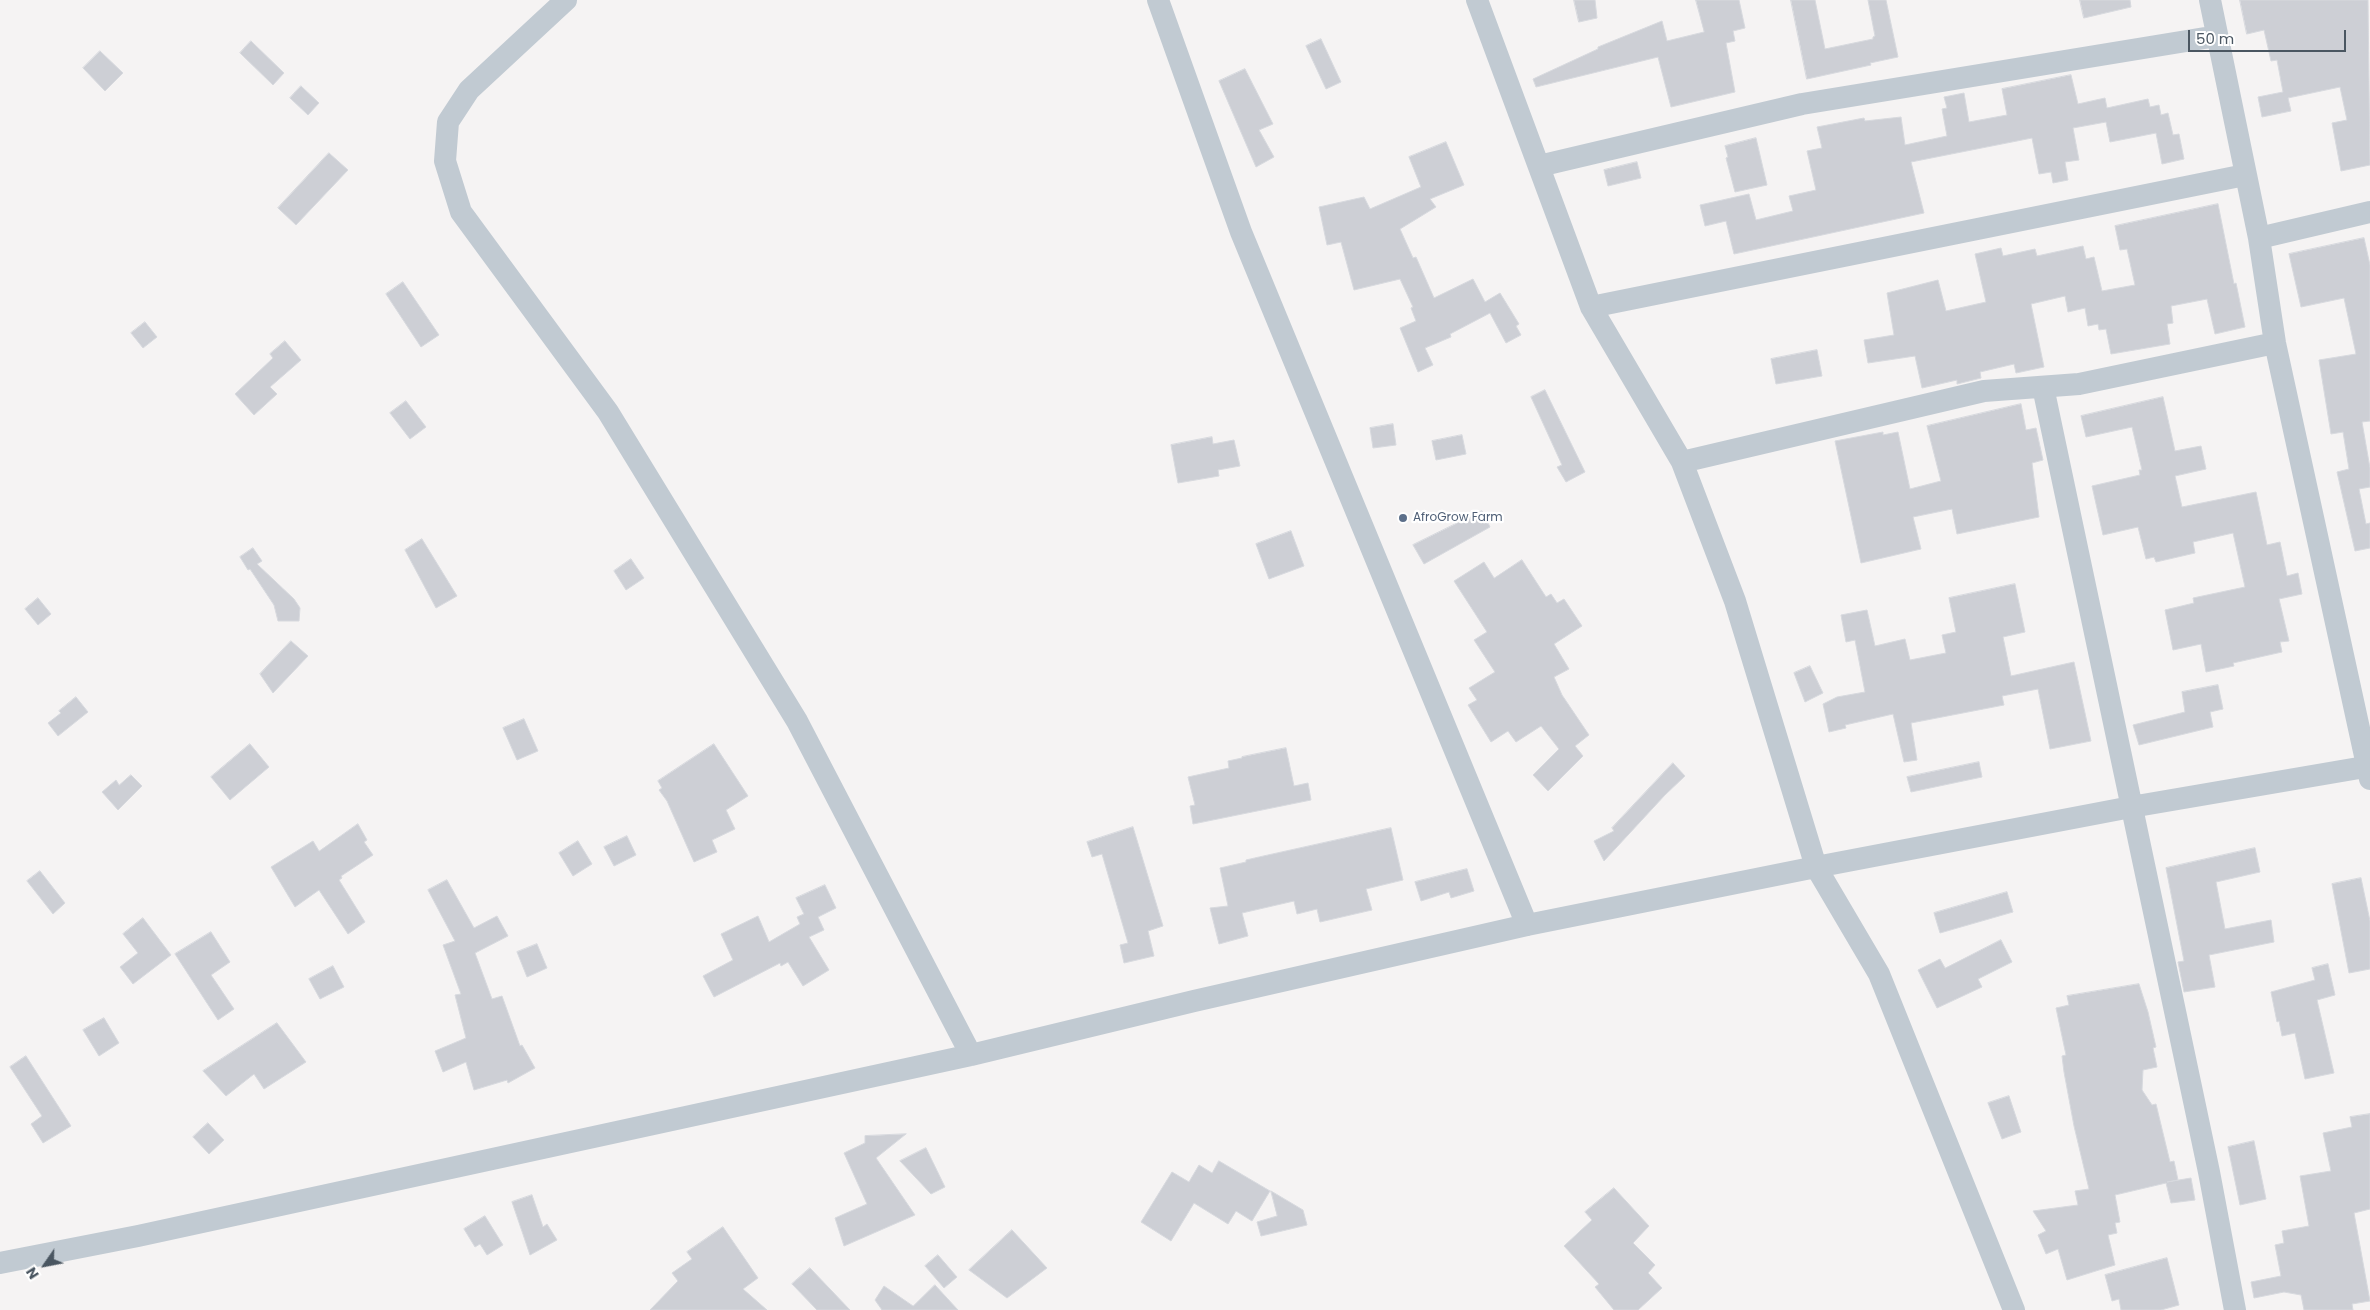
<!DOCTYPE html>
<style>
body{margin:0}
#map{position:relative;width:2370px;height:1310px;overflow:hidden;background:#f5f3f3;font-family:Poppins,sans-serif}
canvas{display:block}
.north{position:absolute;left:20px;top:1240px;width:50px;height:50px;-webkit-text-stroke:4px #fff;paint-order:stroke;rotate:237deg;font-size:14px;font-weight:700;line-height:20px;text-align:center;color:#4a5661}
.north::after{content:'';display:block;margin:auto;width:18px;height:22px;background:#4a5661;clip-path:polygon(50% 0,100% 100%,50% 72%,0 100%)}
.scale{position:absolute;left:2188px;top:30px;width:158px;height:22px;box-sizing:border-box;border:2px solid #4a5661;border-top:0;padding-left:6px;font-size:15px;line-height:18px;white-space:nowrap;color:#4a5661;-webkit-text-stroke:4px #fff;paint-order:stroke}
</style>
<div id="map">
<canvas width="2370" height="1310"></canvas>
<div class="north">N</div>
<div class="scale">50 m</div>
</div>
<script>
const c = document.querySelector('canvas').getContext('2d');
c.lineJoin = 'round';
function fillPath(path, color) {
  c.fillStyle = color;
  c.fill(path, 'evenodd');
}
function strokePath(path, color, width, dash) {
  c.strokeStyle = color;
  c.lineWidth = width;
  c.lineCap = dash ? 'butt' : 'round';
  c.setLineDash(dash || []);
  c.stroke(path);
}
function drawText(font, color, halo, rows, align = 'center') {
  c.font = font + ' Poppins,sans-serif';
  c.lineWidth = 4.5;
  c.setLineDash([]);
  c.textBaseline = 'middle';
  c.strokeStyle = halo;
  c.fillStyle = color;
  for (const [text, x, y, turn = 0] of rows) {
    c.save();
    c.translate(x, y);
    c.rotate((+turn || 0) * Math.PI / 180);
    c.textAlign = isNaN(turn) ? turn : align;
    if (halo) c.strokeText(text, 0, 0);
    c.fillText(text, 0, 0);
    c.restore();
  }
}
const building = new Path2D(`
 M1574,0H1595L1597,18L1579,22Z
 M1696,0H1739L1745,28L1733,31L1735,41L1726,43L1735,92L1671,107L1658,57L1536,87L1533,79L1598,49V47L1662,21L1667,41L1704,32Z
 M1791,0H1815L1825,49L1873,39V37L1875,36L1868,0H1886L1898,57L1870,63L1871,65L1807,79Z
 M2080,0H2130L2131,7L2084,18Z
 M2240,0H2368L2370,165L2341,171L2332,123L2347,120L2340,87L2288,98L2291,111L2262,117L2258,97L2283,92L2277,60L2271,61L2264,30L2247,34Z
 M1321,39L1341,82L1326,89L1306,46Z
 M251,41L284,73L273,85L240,53Z
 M100,51L123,73L105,91L83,68Z
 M1245,69L1273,124L1259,130L1274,157L1256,167L1219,81Z
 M2071,75L2078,104L2105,98L2107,108L2148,99L2150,107L2159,105L2161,115L2168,113L2173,135L2179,134L2184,159L2162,164L2156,133L2110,142L2106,122L2073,128L2079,160L2065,162L2068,180L2053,183L2051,172L2039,174L2032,138L1911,162L1924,213L1734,254L1726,221L1705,226L1700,205L1749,194L1756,220L1793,211L1789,196L1816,190L1807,151L1822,148L1817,127L1864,118L1865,121L1901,117L1905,145L1947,136L1942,109L1947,108L1944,97L1964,93L1969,122L2007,115L2002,89Z
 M301,86L319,103L308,115L290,98Z
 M1756,138L1767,185L1735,192L1726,158L1728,157L1725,146Z
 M1446,142L1464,185L1430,199L1436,207L1400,229L1413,258L1416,257L1434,298L1473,279L1485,302L1500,293L1519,324L1516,326L1521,335L1506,343L1490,313L1450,334L1451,337L1425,348L1433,365L1418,372L1400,328L1416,321L1411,308L1413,307L1400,279L1354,290L1341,242L1327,245L1319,207L1364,197L1370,209L1421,187L1409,157Z
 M329,153L348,170L296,225L278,208Z
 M1637,162L1641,178L1608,186L1604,170Z
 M2218,204L2234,284L2236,283L2245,327L2215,334L2207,299L2171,306L2173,323L2167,324L2170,344L2111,354L2106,329L2099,330L2098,324L2088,326L2085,308L2068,312L2065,296L2031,304L2044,367L2016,373L2014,364L1980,372L1981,378L1957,384V380L1922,388L1915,356L1868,363L1864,340L1894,335L1887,293L1938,280L1946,311L1986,302L1975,254L2001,248L2003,256L2035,249L2037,256L2083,246L2086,259L2094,257L2102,291L2135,285L2127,249L2120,250L2115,226Z
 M2364,238L2370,265V421L2362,422L2370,468V487L2359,489L2366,524L2370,523V548L2355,551L2337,472L2349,469L2343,432L2331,434L2319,360L2356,354L2344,298L2301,307L2289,254Z
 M403,282L439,335L421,347L386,294Z
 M145,322L157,337L143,348L131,333Z
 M285,341L301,360L270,387L277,394L254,415L235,394L273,358L270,354Z
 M1817,350L1822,376L1776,384L1771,359Z
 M1545,390L1585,472L1566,482L1557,467L1562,465L1531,397Z
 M2163,397L2175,451L2201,446L2206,469L2175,476L2182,507L2256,492L2267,545L2280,542L2287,576L2298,573L2302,594L2279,599L2289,641L2280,642L2282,652L2233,663L2234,666L2206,672L2201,644L2173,650L2165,610L2194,603L2193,598L2245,587L2233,533L2193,542L2195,553L2156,562L2154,557L2146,559L2138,527L2103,535L2092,486L2140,475L2139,470H2142L2132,427L2086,437L2081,416Z
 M406,401L426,427L410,439L390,413Z
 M2021,404L2026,430L2036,428L2043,460L2032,463L2039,517L1957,534L1952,509L1913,517L1921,549L1861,563L1835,441L1883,432V435L1898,432L1910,489L1941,481L1927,426Z
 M1393,424L1396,445L1373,448L1370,428Z
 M1462,435L1466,454L1436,460L1432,441Z
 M1212,437L1213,444L1234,440L1240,466L1218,470L1219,476L1178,483L1171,445Z
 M1482,511L1490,527L1424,564L1413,545Z
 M1291,531L1304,566L1269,579L1256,544Z
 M422,539L457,596L436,608L405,550Z
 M253,548L262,561L257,564L294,599L300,608L299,621H278L274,605L250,569L248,570L240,557Z
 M631,559L644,578L626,590L614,571Z
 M1522,560L1546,597L1551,594L1557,603L1564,599L1582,626L1554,644L1569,669L1554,677L1562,695L1589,735L1575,746L1583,756L1548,791L1533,775L1559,749L1541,726L1516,742L1508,731L1491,742L1468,705L1477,700L1469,688L1495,672L1474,640L1487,632L1454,581L1484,562L1494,578Z
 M2015,584L2025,632L2003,637L2011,676L2074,662L2091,741L2050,749L2038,689L2002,696L2004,705L1911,723L1917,760L1904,762L1893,714L1845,725L1846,728L1829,732L1823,704L1837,697L1865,692L1855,640L1846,642L1841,615L1867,610L1875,646L1905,639L1910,660L1946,653L1942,635L1956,632L1949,598Z
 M38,598L51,614L38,625L25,609Z
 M291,641L308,656L273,693L260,674Z
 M1810,666L1823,693L1805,702L1794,673Z
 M2218,685L2223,709L2210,712L2213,727L2139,745L2133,725L2185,712L2182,692Z
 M76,697L88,712L58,736L48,723L61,713L59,711Z
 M524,719L538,751L517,760L503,728Z
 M250,744L269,767L230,800L211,777Z
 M714,744L748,796L726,810L735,829L712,840L717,852L694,862L667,801L659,790L662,788L658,781Z
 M1286,748L1294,786L1308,783L1311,800L1193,824L1190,806L1195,805L1188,777L1229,768L1228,761L1242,758V757Z
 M1979,762L1982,777L1911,792L1907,777Z
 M1673,763L1685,776L1665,795L1604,861L1594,841L1614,831L1612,828Z
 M131,775L142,786L118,810L102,792L116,780L119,785Z
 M358,824L367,840L364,842L373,855L341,876L342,878L339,880L365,922L348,934L319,890L295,907L271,867L313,841L319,851Z
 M1133,827L1163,926L1148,931L1154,956L1124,963L1120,945L1128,943L1102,854L1092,857L1087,842Z
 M1391,828L1403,880L1366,889L1372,910L1320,922L1317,909L1297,914L1294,901L1242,913L1248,936L1219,944L1210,908L1228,906L1220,868L1246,862V860L1259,857Z
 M627,836L636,855L614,866L604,847Z
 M578,841L592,864L573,876L559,853Z
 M2255,848L2260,872L2216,882L2225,929L2271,920L2274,942L2209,955L2215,987L2184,992L2178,962L2184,961L2166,868Z
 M1467,869L1474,891L1451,898L1449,892L1421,901L1415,882Z
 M40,871L65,903L53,914L27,881Z
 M2361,878L2370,921V969L2349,973L2332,884Z
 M447,880L474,928L497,916L508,936L475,953L492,999L502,996L520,1046L522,1045L535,1068L508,1083L507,1080L474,1090L466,1062L443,1072L435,1051L466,1038L455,995L461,994L443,945L455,941L428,890Z
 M825,885L836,908L818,917L824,930L809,937L829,970L803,986L788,962L781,966L780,963L714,997L703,976L733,960L721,934L758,916L769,942L800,924L797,917L804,914L796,898Z
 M2007,892L2013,912L1940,933L1934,913Z
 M143,918L171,955L133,984L120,967L138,953L123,934Z
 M211,932L230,962L211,975L234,1009L218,1020L175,954Z
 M2001,940L2012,962L1978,979L1982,987L1937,1008L1918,970L1940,959L1945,968Z
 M537,944L547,968L527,977L517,952Z
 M2328,964L2335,995L2317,1000L2334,1073L2305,1079L2295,1033L2282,1036L2279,1021L2277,1022L2271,992L2315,980L2312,968Z
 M333,966L344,987L320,999L309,979Z
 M2139,984L2148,1012L2156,1047L2153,1048L2157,1067L2143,1070L2142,1090L2152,1105L2156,1104L2170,1162L2174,1161L2178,1180L2167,1182L2191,1178L2195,1200L2171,1203L2166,1183L2115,1195L2120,1222L2115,1223L2117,1233L2108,1235L2115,1265L2067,1280L2058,1249L2046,1254L2038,1235L2046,1231L2033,1211L2078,1205L2075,1191L2089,1189L2074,1126L2064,1072L2062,1056L2066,1055L2056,1008L2069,1005L2067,996Z
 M104,1018L119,1043L99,1056L83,1030Z
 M277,1023L306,1062L264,1089L254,1074L226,1096L203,1071Z
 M26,1056L71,1126L43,1143L31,1124L42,1116L10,1067Z
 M2009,1096L2021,1132L2002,1139L1988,1103Z
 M2370,1114V1209L2354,1213L2370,1301L2352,1304L2353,1310H2304L2301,1295L2284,1292L2254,1298L2251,1282L2281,1276L2275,1245L2284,1243L2282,1231L2309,1226L2300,1176L2331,1171L2323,1133L2352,1127L2350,1117Z
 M208,1123L224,1140L209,1154L193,1137Z
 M906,1134L876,1158L915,1215L844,1246L835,1218L867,1204L844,1153L865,1143V1136Z
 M2254,1141L2266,1199L2240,1205L2228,1147Z
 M926,1148L945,1187L931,1194L900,1161Z
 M1219,1161L1270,1191L1252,1221L1236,1211L1228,1224L1194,1203L1171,1241L1141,1222L1172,1172L1189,1182L1199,1165L1212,1173Z
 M1614,1188L1649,1226L1633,1243L1655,1265L1648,1273L1662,1288L1638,1310H1614L1595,1287L1599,1284L1564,1246L1592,1220L1585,1212Z
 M1271,1191L1303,1210L1307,1225L1261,1236L1257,1222L1277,1216Z
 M532,1195L543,1227L547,1224L557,1240L530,1255L512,1202Z
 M485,1216L503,1245L487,1255L480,1244L475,1247L464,1229Z
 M723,1227L758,1278L743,1289L767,1310H650L678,1281L672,1273L692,1259L687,1252Z
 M1012,1230L1047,1268L1007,1298L969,1270Z
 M938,1255L957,1277L944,1288L925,1266Z
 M2167,1258L2179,1305L2161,1310H2121L2119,1299L2112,1301L2105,1275Z
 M810,1268L850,1310H817L792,1284Z
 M935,1285L958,1310H882L875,1300L884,1286L913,1306Z`);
const minor = new Path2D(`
 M566,0L469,90L448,122L445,161L461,212L608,412L797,721L971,1055
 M1158,0L1241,232L1527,925
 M1477,0L1591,307L1682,462L1735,601L1816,867L1879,974L2014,1310
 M2210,0L2259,238L2275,343L2370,779
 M1539,166L1802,104L2217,36
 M2259,238L2370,212
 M1591,307L2245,175
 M2043,387L2209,1172L2235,1310
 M1682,462L1984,391L2079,384L2275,343
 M0,1263L138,1236L971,1055L1194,1001L1527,925L1816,867L2131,807L2370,766`);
const markers = [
 [1403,518,5,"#5c6f8a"]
];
const serviceNames = [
 ["AfroGrow Farm",1413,518]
];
fillPath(building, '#cdcfd5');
strokePath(building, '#d7d9de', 1);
strokePath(minor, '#c1cad2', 22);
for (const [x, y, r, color] of markers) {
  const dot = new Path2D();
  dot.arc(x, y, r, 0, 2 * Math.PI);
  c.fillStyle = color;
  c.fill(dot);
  strokePath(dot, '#fff', 2);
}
drawText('12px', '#4e5e75', '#fff', serviceNames, 'left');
</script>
